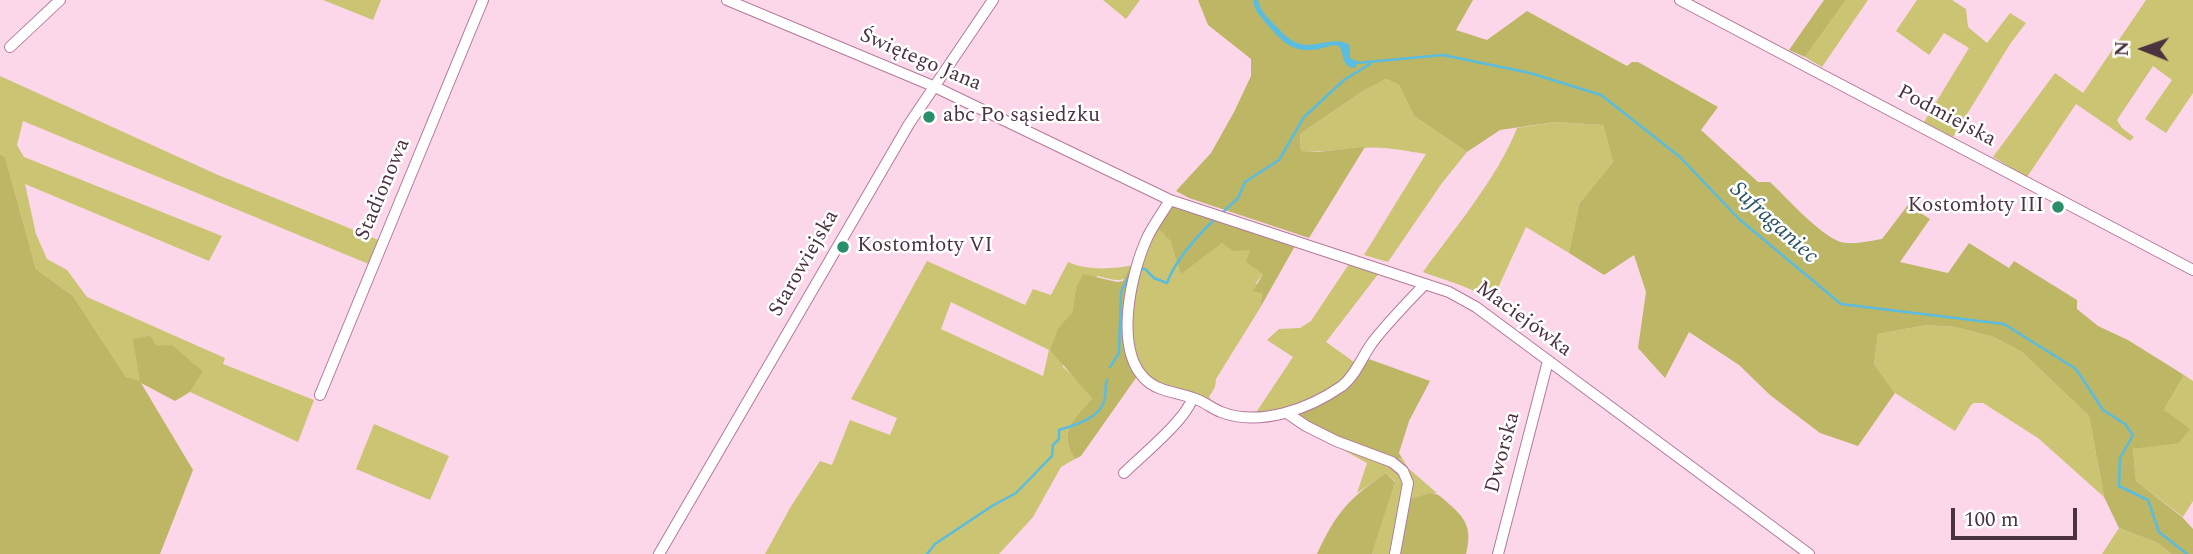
<!DOCTYPE html>
<meta charset="utf-8">
<style>
body{margin:0}
#map{position:relative;width:2193px;height:554px;overflow:hidden;background:#fcd7ea;font-family:Spectral,serif}
canvas{display:block}
.north{position:absolute;left:2109px;top:14px;width:70px;height:70px;-webkit-text-stroke:5px #fff;paint-order:stroke;rotate:271deg;font-size:19px;font-weight:700;line-height:28px;text-align:center;color:#4a323f}
.north::after{content:'';display:block;margin:auto;width:24px;height:32px;background:#4a323f;clip-path:polygon(50% 0,100% 100%,50% 72%,0 100%)}
.scale{position:absolute;left:1951px;top:508px;width:126px;height:32px;box-sizing:border-box;border:4px solid #4a323f;border-top:0;padding-left:9px;font-size:21px;line-height:24px;white-space:nowrap;color:#4a323f;-webkit-text-stroke:5px #fff;paint-order:stroke}
</style>
<div id="map">
<canvas width="2193" height="554"></canvas>
<div class="north">N</div>
<div class="scale">100 m</div>
</div>
<script>
const c = document.querySelector('canvas').getContext('2d');
c.lineJoin = 'round';
function fillPath(path, color) {
  c.fillStyle = color;
  c.fill(path, 'evenodd');
}
function strokePath(path, color, width, dash) {
  c.strokeStyle = color;
  c.lineWidth = width;
  c.lineCap = dash ? 'butt' : 'round';
  c.setLineDash(dash || []);
  c.stroke(path);
}
function drawText(font, color, halo, rows, align = 'center') {
  c.font = font + ' Spectral,serif';
  c.lineWidth = 5;
  c.setLineDash([]);
  c.textBaseline = 'middle';
  c.strokeStyle = halo;
  c.fillStyle = color;
  for (const [text, x, y, turn = 0] of rows) {
    c.save();
    c.translate(x, y);
    c.rotate((+turn || 0) * Math.PI / 180);
    c.textAlign = isNaN(turn) ? turn : align;
    if (halo) c.strokeText(text, 0, 0);
    c.fillText(text, 0, 0);
    c.restore();
  }
}
const green = new Path2D(`
 M323,0H381L373,20Z
 M1103,0H1140L1126,19Z
 M1846,0H1868L1822,67L1805,57Z
 M1917,0H1952L1966,9L1968,27L1987,43L2010,13L2026,23L2010,44L1953,137L1924,122L1969,48L1944,33L1929,55L1896,31Z
 M2146,0H2193V93L2166,133L2145,119L2172,80L2153,66L2117,120L2122,128L2134,137L2130,141L2076,104L2027,177L1993,157L2055,73L2083,93Z
 M0,76L218,175L381,241L371,265L23,121L17,145L24,157L222,236L209,261L25,184L36,234L47,259L67,270L87,297L225,358L223,364L314,400L298,442L190,392L203,372L140,382L126,377L73,296L36,269L5,157L0,154Z
 M1386,79L1399,85L1414,116L1467,152L1442,183L1388,262L1364,255L1426,154C1405,151 1384,146 1363,148C1342,149 1322,153 1301,151L1300,134L1363,91Z
 M1555,122L1603,125L1613,162L1579,204L1569,253L1526,227L1491,303C1471,285 1448,282 1423,272C1454,229 1498,177 1517,128Z
 M1158,228L1170,239L1181,273L1222,243L1250,250L1263,274L1256,283L1262,293L1260,308L1216,379L1215,387L1209,397L1211,400L1224,407L1223,409C1207,403 1158,386 1148,377C1117,350 1137,257 1158,228Z
 M927,261L1025,305L1033,289L1051,295L1068,262C1088,271 1113,269 1135,265C1127,285 1116,281 1098,276L1076,288L1072,312L1059,327L1063,367L1080,382L1092,398C1074,420 1057,431 1075,459L1061,467L1033,517L999,554H765L790,508L820,461L832,465L850,420L890,435L897,418L851,399ZM951,302L1049,350L1043,376L941,329Z
 M1349,264L1379,273L1326,342L1354,362C1342,396 1288,408 1255,414L1293,357L1267,340L1279,329L1300,328L1311,321Z
 M1926,325L1955,327L1994,337L2022,352L2089,416L2104,497L2038,438L1983,403H1974L1971,405L1955,431L1895,393L1874,364L1878,334Z
 M2184,375L2193,381V501L2183,517L2136,481L2133,449L2179,442L2164,410Z
 M374,424L449,456L430,500L356,469Z
 M1322,438L1396,460L1402,458L1408,468L1437,493H1430L1402,521L1401,554H1372L1395,481L1386,473L1357,493L1367,463Z
 M2119,528L2158,543L2171,554H2102Z`);
const forest = new Path2D(`
 M1198,0H1473L1456,30L1487,40L1527,11L1627,66L1632,62H1638L1718,107L1701,130L1758,182H1770C1787,198 1817,232 1838,241C1850,246 1869,241 1882,239L1908,205L1930,219L1900,262L1948,273L1969,243L2009,268L2014,261L2077,300V309L2098,326L2128,340L2184,375L2164,410L2190,429L2179,443L2133,449L2136,481L2182,517L2193,529V554H2171L2158,543L2119,528L2104,497L2089,416L2022,352L1994,337L1955,327L1926,325L1878,334L1874,364L1895,393L1858,446L1820,433L1770,395L1739,365L1689,332L1665,378L1638,348L1646,292L1634,255L1604,275L1569,253L1579,204L1613,162L1603,125L1555,122L1500,130L1467,152L1414,116L1399,85L1386,79L1363,91L1300,134L1301,151L1317,152L1365,147L1309,238L1189,198L1176,191L1211,153L1234,112L1251,76V59L1208,25Z
 M1824,0H1846L1805,57L1789,50Z
 M0,154L5,157L36,269L73,296L126,377L140,381L133,339L150,336L156,346L172,345L203,372L190,392L175,401L141,383L193,470L160,554H0Z
 M1171,206L1295,246L1260,308L1262,293L1253,291L1263,274L1246,262L1250,250L1233,251L1222,243L1181,274L1170,240L1158,228Z
 M1129,270L1131,275L1124,328L1138,375L1081,456L1075,459C1057,431 1074,420 1092,398L1050,350L1059,327L1072,312L1076,288L1083,274L1117,282L1123,281Z
 M1366,358L1430,381L1409,421L1399,453L1402,458L1389,461L1302,420L1300,415L1303,410L1337,391Z
 M1386,473L1395,482L1372,554H1317C1336,513 1348,499 1386,473Z
 M1430,493C1439,493 1442,498 1449,504C1467,519 1472,530 1466,554H1401L1402,521L1408,500Z`);
const water = new Path2D(`
 M1253,0H1258C1260,10 1266,16 1273,23C1280,30 1286,38 1295,42C1313,51 1332,34 1350,45V58L1357,61L1356,68C1341,68 1345,55 1339,46C1332,44 1330,46 1323,48C1294,55 1283,43 1266,23C1259,14 1255,12 1253,0Z`);
const stream = new Path2D(`
 M1356,63L1443,55L1530,73L1601,95L1680,157L1739,219L1841,304L2004,324L2076,369L2103,410L2125,424L2133,435L2120,458L2119,486L2148,500L2159,532L2187,554
 M1220,215L1238,198L1245,182L1279,160L1304,117L1344,80L1370,64
 M1140,269H1145L1154,278L1167,283C1176,259 1196,237 1215,219
 M1110,367L1119,353L1121,292L1132,270
 M927,554L935,544L992,506L1016,493L1052,456L1053,445L1059,439V430C1076,425 1103,417 1105,397C1106,390 1105,386 1107,380`);
const street = new Path2D(`
 M727,0L933,86L1170,200L1449,292L1476,307L1809,554
 M1680,0L2193,270
 M10,47L60,0
 M1170,200C1163,212 1154,224 1148,236C1131,272 1114,347 1144,378C1158,393 1181,392 1198,400C1206,403 1213,409 1221,412C1260,427 1309,409 1342,386C1355,376 1362,357 1372,343C1388,322 1407,303 1425,284
 M320,395L483,0
 M1287,413L1306,426L1336,441L1392,462L1403,471L1408,483L1395,554
 M1124,473C1140,457 1188,418 1192,398
 M659,554L909,124L993,0
 M1498,554L1548,361`);
const markers = [
 [929,117,7,"#298e6a"],
 [2058,207,7,"#298e6a"],
 [843,247,7,"#298e6a"]
];
const streetNames = [
 ["Świętego Jana",920,61,23],
 ["Podmiejska",1946,117,28],
 ["Stadionowa",384,190,-67],
 ["Starowiejska",805,264,-60],
 ["Maciejówka",1523,320,36],
 ["Dworska",1504,453,-75]
];
const poiNames = [
 ["abc Po sąsiedzku",943,117],
 ["Kostomłoty III",2044,207,"right"],
 ["Kostomłoty VI",857,247]
];
const waterNames = [
 ["Sufraganiec",1773,224,42]
];
fillPath(green, '#cac473');
fillPath(forest, '#bdb665');
fillPath(water, '#5abcdf');
strokePath(stream, '#5abcdf', 2.5);
strokePath(street, '#b27a9a', 12);
strokePath(street, '#fff', 10);
for (const [x, y, r, color] of markers) {
  const dot = new Path2D();
  dot.arc(x, y, r, 0, 2 * Math.PI);
  c.fillStyle = color;
  c.fill(dot);
  strokePath(dot, '#fff', 2.5);
}
drawText('21px', '#4a323f', '#fff', streetNames);
drawText('21px', '#4a323f', '#fff', poiNames, 'left');
drawText('italic 23px', '#295363', '#fff', waterNames);
</script>
